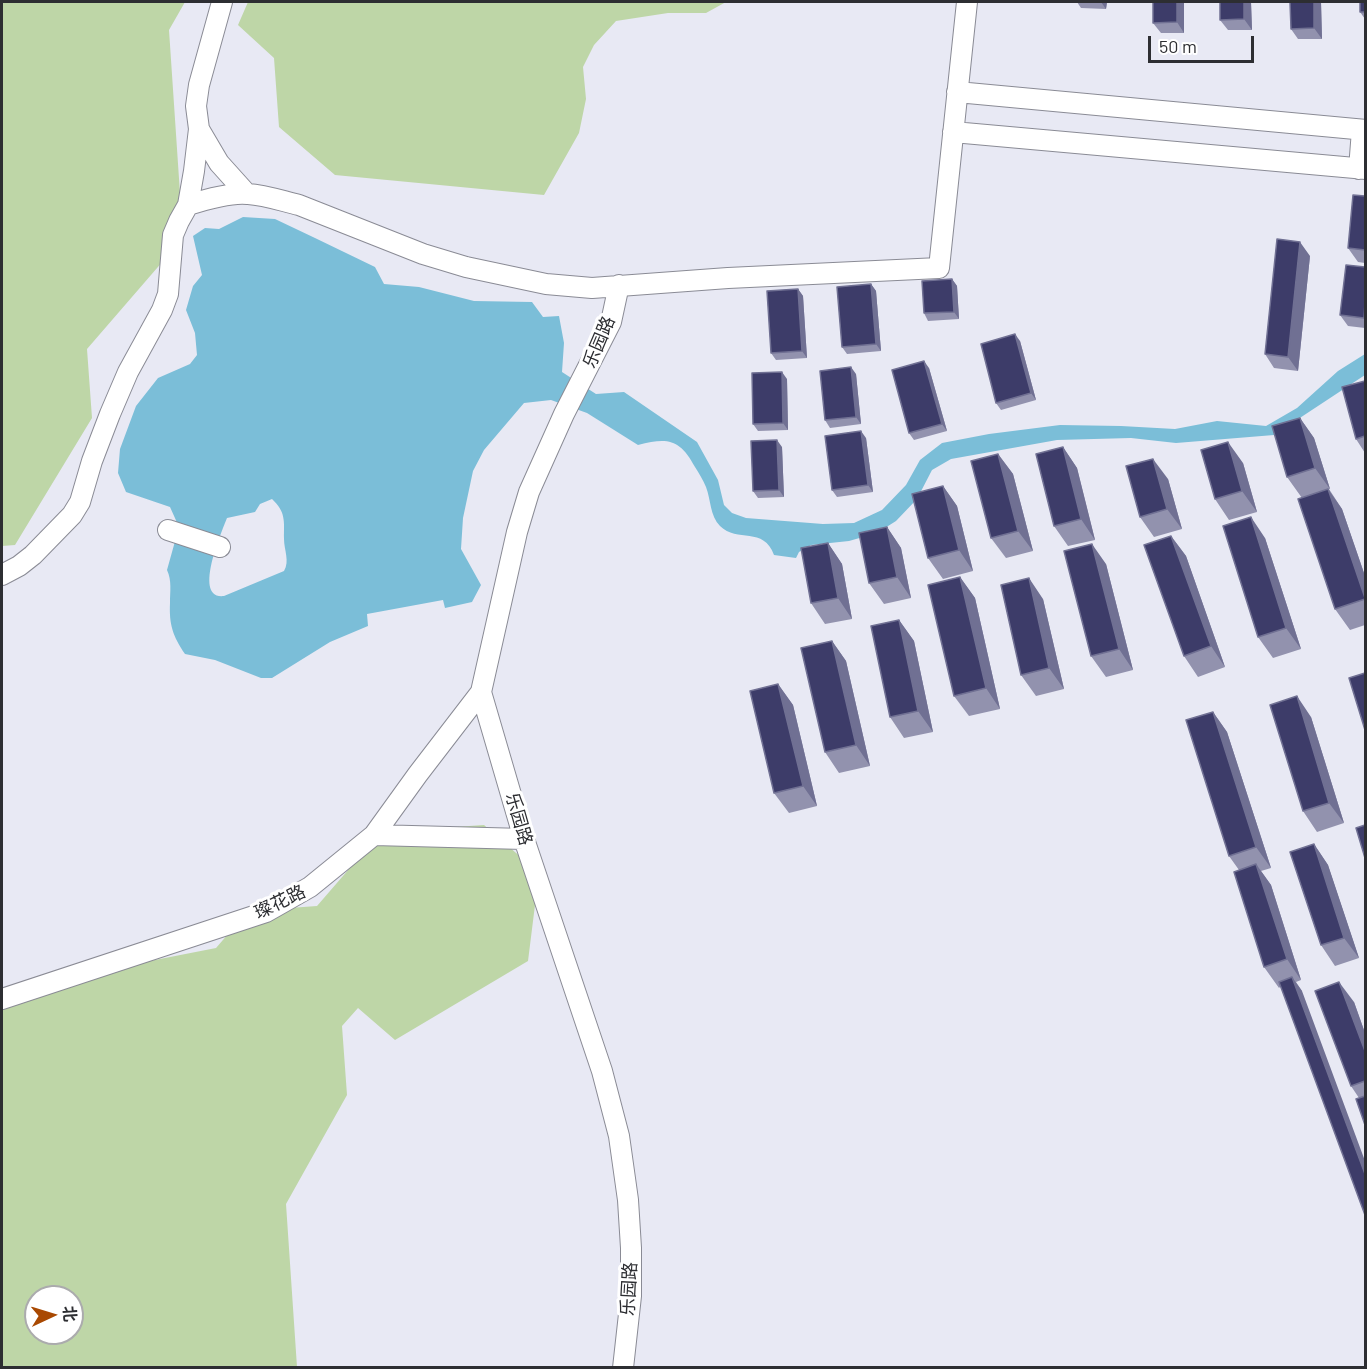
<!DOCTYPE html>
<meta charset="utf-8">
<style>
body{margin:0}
#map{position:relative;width:1367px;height:1369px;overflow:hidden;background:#e8e9f4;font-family:Barlow,"Noto Sans SC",sans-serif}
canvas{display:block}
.frame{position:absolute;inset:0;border:3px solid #2d2e32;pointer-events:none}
.north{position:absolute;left:24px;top:1285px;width:60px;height:60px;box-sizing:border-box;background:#fff;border:2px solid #ababad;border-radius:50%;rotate:86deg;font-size:16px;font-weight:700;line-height:24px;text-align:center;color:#2d2e32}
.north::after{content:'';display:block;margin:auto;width:21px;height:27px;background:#a94902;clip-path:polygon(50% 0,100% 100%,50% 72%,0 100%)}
.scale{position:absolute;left:1148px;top:36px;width:106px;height:27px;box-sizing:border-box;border:3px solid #2d2e32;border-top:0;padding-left:8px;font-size:18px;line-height:21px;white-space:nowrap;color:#2d2e32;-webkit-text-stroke:4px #fff;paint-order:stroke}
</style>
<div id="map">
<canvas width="1367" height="1369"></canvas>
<div class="frame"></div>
<div class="north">北</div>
<div class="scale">50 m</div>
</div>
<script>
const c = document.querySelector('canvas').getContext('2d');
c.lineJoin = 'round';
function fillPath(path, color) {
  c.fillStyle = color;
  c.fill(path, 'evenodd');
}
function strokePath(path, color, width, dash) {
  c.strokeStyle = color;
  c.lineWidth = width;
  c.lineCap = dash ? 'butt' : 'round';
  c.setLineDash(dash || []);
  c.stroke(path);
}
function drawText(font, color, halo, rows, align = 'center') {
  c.font = font + ' Barlow,"Noto Sans SC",sans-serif';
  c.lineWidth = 6;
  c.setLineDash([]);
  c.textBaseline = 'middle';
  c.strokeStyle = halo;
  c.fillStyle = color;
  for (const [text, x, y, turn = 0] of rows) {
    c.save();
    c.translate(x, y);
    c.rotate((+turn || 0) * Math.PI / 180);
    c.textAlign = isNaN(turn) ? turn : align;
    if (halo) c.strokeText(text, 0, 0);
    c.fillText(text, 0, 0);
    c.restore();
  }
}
const green = new Path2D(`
 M2,2H185L169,30L183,238L87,349L92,418L15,545L2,546Z
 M248,2H726L706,13H668L616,21L594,45L583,67L586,99L579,133L544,195L335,175L279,127L274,58L238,25Z
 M484,825L539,873L528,961L395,1040L358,1008L342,1026L347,1095L286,1204L297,1367L2,1368V990L216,948L248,911L317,906L381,832ZM36,1297H72V1333H36Z`);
const water = new Path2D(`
 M243,217L275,219L315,238L375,267L384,284L419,287L474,301L532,302L543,317L559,316L564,343L562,372L596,394L624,392L697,442L718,480L724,505L732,513L746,518L823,524L854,523L882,510L906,485L920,460L942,443L989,434L1060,425L1121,426L1175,429L1217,421L1266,426L1297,408L1338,371L1365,354V375L1274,435L1176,443L1131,438L1057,440L951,459L932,470L917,499L896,521L877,533L849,541L811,545L799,552L796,558L774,555C764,526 737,543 720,526C710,516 711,500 706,487C703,480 699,473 695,467C680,439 668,437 638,445L587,413L551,400L524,403L484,450L473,471L463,518L461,549L481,585L472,602L445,608L443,600L367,614L368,626L330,642L272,678H261L215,660L185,654C173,636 169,625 170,603C170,591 172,581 167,570L179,527L170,507L126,492L118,473L120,449L136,406L158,378L190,364L197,355L195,333L186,310L193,286L202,275L193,236L205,228L219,229ZM272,499C286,512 284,521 284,539C284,550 290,561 284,571L224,596C192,600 222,531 227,518L255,512L260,504Z`);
const minor = new Path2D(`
 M957,92L1366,130
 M199,129L219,163L246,193
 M953,132L1366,169
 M1359,169L1362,130
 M188,205C204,200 232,192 248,194C265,195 282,201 299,205L423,254L466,267L546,284L592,288L728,278L939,268L967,2
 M619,285L611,322L564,414L529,492L517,532L481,692L524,839L602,1071L619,1136L628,1200L631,1248V1296L623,1368
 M168,530L220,547
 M2,575L19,566L33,555L72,515L80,502L92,461L110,414L128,372L162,310L168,294L173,235L179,221L188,205L194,171L199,129L196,106L199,85L222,2
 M374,835L524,839
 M2,999L266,912L310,887L374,835L418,774L481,692`);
const wall = new Path2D(`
 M1077,2H1107L1106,9L1081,8Z
 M1184,2V33H1161L1153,23Z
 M1220,2H1251L1252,30H1228L1220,20Z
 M1290,2H1321L1322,39H1298L1291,29Z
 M1365,2V19L1360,12Z
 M1365,196V263L1358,262L1348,248Z
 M1310,256L1298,371L1274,368L1265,354Z
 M1365,267V328L1348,326L1340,315Z
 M952,279L957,286L959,319L928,321L924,313Z
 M871,284L876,291L881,351L847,354L842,347Z
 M798,289L803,296L807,358L776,360L771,353Z
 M1020,341L1036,400L1001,410L996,403Z
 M929,368L947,431L914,440L909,433Z
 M856,374L861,424L830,428L825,420Z
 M787,379L788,430L758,431L753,424Z
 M1365,381V453L1356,439Z
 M1300,418L1314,438L1330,489H1329L1342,509L1365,576V625L1350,630L1335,609L1302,498L1287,477Z
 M866,438L873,492L837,497L832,490Z
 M782,447L784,497L758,498L753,491Z
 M1063,447L1077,468L1095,540L1068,546L1054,526Z
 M998,454L1013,474L1033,551L1006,558L991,538Z
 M1243,463L1257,512L1229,520L1215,499Z
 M1168,479L1182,529L1154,537L1140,517Z
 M943,486L957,506L973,571L943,579L928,558Z
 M887,527L901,548L911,598L884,604L869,583Z
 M1171,536L1186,556L1225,667L1198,677L1184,656Z
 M1265,538L1301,649L1273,658L1258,637Z
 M828,543L842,564L852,619L825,624L811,603Z
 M1106,564L1133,670L1106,677L1091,656Z
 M960,577L975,598L1000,709L969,716L954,696Z
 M1043,599L1064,689L1036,696L1021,675Z
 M899,620L914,641L933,732L904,738L890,717Z
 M832,641L846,661L870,766L839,773L825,752Z
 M778,684L793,705L817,806L789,813L774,793Z
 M1213,712L1227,732L1271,868L1261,871L1271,885L1301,980L1296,982L1302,991L1280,987L1279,988L1264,967L1239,870L1229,856Z
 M1311,717L1344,823L1317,832L1303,811Z
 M1314,844L1328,865L1359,958L1335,966L1321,945Z
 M1354,1002L1365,1033V1125L1359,1098L1351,1086Z`);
const shadedWall = new Path2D(`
 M1101,2H1107L1106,9Z
 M1177,2H1184V33L1177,22Z
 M1244,2H1251L1252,30L1244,19Z
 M1314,2H1321L1322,39L1314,28Z
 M1300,242L1310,256L1298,371L1288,357Z
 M952,279L957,286L959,319L954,312Z
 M871,284L876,291L881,351L876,344Z
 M798,289L803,296L807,358L802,351Z
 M1015,334L1020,341L1036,400L1031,393Z
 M924,361L929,368L947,431L942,424Z
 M851,367L856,374L861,424L856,417Z
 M782,372L787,379L788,430L783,423Z
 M1300,418L1314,438L1330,489L1315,468Z
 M861,431L866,438L873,492L868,485Z
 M777,440L782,447L784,497L779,490Z
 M1228,442L1243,463L1257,512L1242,491Z
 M1063,447L1077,468L1095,540L1081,519Z
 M998,454L1013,474L1033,551L1018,531Z
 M1153,459L1168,479L1182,529L1167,509Z
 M943,486L957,506L973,571L959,550Z
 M1328,489L1342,509L1365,576V598Z
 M1251,517L1265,538L1301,649L1286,628Z
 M887,527L901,548L911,598L897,577Z
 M1171,536L1186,556L1225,667L1211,646Z
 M828,543L842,564L852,619L838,598Z
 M1092,544L1106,564L1133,670L1119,649Z
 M960,577L975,598L1000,709L986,688Z
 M1029,578L1043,599L1064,689L1049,668Z
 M899,620L914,641L933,732L918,711Z
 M832,641L846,661L870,766L856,745Z
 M778,684L793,705L817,806L803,786Z
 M1297,696L1311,717L1344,823L1329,803Z
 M1213,712L1227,732L1271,868L1256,847Z
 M1314,844L1328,865L1359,958L1344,938Z
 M1256,864L1271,885L1301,980L1287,959Z
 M1292,977L1302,991L1365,1161V1174Z
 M1339,982L1354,1002L1365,1033V1051Z`);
const building = new Path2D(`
 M1153,2H1177V22L1153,23Z
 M1220,2H1244V19L1220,20Z
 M1290,2H1314V28L1291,29Z
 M1360,2H1365V12H1360Z
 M1353,195L1365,196V250L1348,248Z
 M1277,239L1300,242L1288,357L1265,354Z
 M1346,265L1365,267V303L1364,318L1340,315Z
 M952,279L954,312L924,313L922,281Z
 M871,284L876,344L842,347L837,287Z
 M798,289L802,351L771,353L767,291Z
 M1015,334L1031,393L996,403L981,344Z
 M924,361L942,424L909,433L892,370Z
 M851,367L856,417L825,420L820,371Z
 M782,372L783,423L753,424L752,373Z
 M1365,381V436L1356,439L1342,387Z
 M1300,418L1315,468L1287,477L1272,426Z
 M861,431L868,485L832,490L825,436Z
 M777,440L779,490L753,491L751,441Z
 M1228,442L1242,491L1215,499L1201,450Z
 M1063,447L1081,519L1054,526L1036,454Z
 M998,454L1018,531L991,538L971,461Z
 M1153,459L1167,509L1140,517L1126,466Z
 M943,486L959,550L928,558L912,494Z
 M1328,489L1365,598V599L1335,609L1298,499Z
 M1251,517L1286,628L1258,637L1223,526Z
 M887,527L897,577L869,583L859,533Z
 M1171,536L1211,646L1184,656L1144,545Z
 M828,543L838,598L811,603L801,548Z
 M1092,544L1119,649L1091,656L1064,551Z
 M960,577L986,688L954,696L928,585Z
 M1029,578L1049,668L1021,675L1001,585Z
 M899,620L918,711L890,717L871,626Z
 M832,641L856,745L825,752L801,648Z
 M1365,673V730L1349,678Z
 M778,684L803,786L774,793L750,691Z
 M1297,696L1329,803L1303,811L1270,705Z
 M1213,712L1256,847L1229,856L1186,720Z
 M1365,825V858L1356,828Z
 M1314,844L1344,938L1321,945L1290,852Z
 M1256,864L1287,959L1264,967L1234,872Z
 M1292,977L1365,1174V1215L1279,982Z
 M1339,982L1365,1051V1081L1351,1086L1315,991Z
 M1365,1096V1125L1356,1099Z`);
const streetNames = [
 ["乐园路",599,342,-67],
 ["乐园路",519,819,74],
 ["璨花路",280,902,-26],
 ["乐园路",629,1289,-87]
];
fillPath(green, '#bed6a7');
fillPath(water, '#7bbed8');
strokePath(minor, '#8a8b95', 22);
strokePath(minor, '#fff', 20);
fillPath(wall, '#9292ae');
fillPath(shadedWall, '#707093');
fillPath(building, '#3d3c69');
strokePath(building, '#707093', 1.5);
drawText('18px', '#2d2e32', '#fff', streetNames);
</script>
